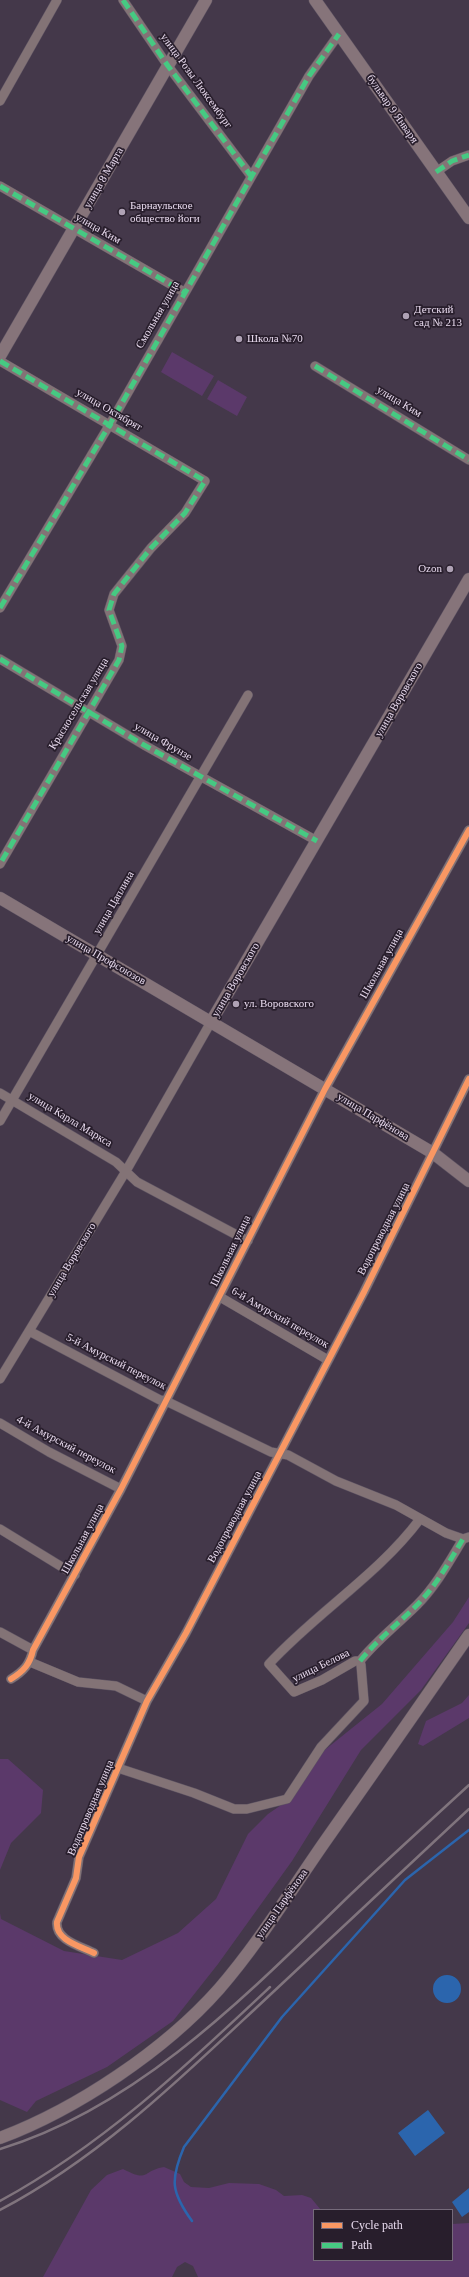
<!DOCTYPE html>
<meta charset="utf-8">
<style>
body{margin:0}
#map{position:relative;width:469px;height:2277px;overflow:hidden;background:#44384a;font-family:Georgia,serif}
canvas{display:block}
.legend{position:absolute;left:313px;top:2209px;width:140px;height:52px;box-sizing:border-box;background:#281e2c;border:1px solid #756a7a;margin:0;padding:5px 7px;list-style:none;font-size:12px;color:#e9dbef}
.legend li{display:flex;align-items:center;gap:8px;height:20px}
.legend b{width:20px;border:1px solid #756a7a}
</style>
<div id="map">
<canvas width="469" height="2277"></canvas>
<ul class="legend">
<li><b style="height:5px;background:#f99763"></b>Cycle path</li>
<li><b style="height:5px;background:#46c982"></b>Path</li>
</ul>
</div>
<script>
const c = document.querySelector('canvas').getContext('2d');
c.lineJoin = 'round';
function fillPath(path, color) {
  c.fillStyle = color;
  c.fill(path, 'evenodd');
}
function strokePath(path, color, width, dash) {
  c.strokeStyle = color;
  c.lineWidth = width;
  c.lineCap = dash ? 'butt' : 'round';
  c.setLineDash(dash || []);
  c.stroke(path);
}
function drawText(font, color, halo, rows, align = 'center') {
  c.font = font + ' Georgia,serif';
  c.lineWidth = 3.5;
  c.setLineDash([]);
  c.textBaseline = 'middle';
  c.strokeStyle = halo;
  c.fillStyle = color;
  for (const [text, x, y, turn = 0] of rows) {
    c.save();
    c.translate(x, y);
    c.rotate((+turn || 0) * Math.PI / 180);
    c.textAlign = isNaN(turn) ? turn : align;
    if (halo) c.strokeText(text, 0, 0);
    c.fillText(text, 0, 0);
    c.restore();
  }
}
const green = new Path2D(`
 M172,352L214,376L202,396L161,372Z
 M218,380L247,397L237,416L207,399Z
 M469,1597V1623L421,1690L361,1750L292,1861L218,1964L173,2021L107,2067L36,2101L27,2112L0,2100V1913L1,1919L64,1951L122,1960L178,1933L216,1899L248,1834L268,1814L290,1799L321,1753L382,1704L453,1622Z
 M469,1695V1718L423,1746L418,1744L426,1721L462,1703Z
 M0,1759H8L43,1790L41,1813L11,1843L0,1870Z
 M164,2167L180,2174L184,2182L191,2187L209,2188L229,2183L259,2184L276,2190L284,2196L302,2195L311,2198L321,2210H314V2260H452V2224L469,2223V2277H198L193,2266L185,2262L177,2267L172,2277H43L91,2190L107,2175L123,2169C150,2183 141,2171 164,2167Z`);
const water = new Path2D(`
 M433 1989a14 14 0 1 1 28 0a14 14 0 1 1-28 0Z
 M428,2110L445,2133L415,2156L398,2133Z
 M469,2188V2212L462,2217L452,2202Z`);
const stream = new Path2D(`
 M192,2221C171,2192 170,2180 184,2147L282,2017L405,1880L469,1830`);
const street = new Path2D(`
 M123,0L168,66L251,176
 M0,101L57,0
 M436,172L452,161L469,155
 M0,186L184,292
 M0,361L205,481L185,513L151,548L114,594L109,610L122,646L119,660L0,864
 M315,366L469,460
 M0,608L110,424L309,76L339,34
 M0,659L144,745L317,841
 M0,1093L116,1162L137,1182L248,1241
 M0,1121L248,695
 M220,1297L328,1360
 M29,1331L160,1400L166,1401L271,1452L288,1455L336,1481L396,1505L446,1533L463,1539L469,1537
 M0,1379L126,1171L211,1022
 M0,1423L49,1452L121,1489
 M0,1529L75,1575
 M0,1632L33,1650
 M360,1661C377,1640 398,1624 417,1605C436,1586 449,1562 463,1539
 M30,1662L78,1682L116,1686L147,1701
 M11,1679C24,1671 30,1664 33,1650L121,1489L325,1089L469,830
 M118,1768L194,1793L234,1809H247L287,1799L321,1747L364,1701L361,1665L360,1661H355L322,1680L294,1692L269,1664C317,1612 378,1575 420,1519
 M94,1953C80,1946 55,1940 57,1922L76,1878L79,1857L147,1701L186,1633L364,1292L469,1079`);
const secondary = new Path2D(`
 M315,0L469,218
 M0,356L206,0
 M0,898L433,1153L469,1181
 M211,1022L469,579
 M0,2138C77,2109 165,2050 219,1989C259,1943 291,1890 326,1840C374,1772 421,1704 469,1635`);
const rail = new Path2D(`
 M0,2149C139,2107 250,1992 351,1894C390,1857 430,1821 469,1785
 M0,2201C104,2144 185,2067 270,1987
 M0,2210C97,2159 177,2082 256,2008C327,1942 398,1875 469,1809`);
const quiet = new Path2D(`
 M123,0L168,66L251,176
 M436,172L452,161L469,155
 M0,186L184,292
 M0,361L205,481L185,513L151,548L114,594L109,610L122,646L119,660L0,864
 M315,366L469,460
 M0,608L110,424L309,76L339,34
 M0,659L144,745L317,841
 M360,1661C377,1640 398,1624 417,1605C436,1586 449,1562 463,1539`);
const cycleway = new Path2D(`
 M11,1679C24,1671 30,1664 33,1650L121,1489L325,1089L469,830
 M94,1953C80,1946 55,1940 57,1922L76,1878L79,1857L147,1701L186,1633L364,1292L469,1079`);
const markers = [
 [122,212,4,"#afa2b5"],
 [406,316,4,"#afa2b5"],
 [239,339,4,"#afa2b5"],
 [450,569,4,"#afa2b5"],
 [236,1004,4,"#afa2b5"]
];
const streetNames = [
 ["улица Розы Люксембург",196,81,54],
 ["бульвар 9 Января",392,109,55],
 ["улица 8 Марта",104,178,-60],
 ["улица Ким",98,229,30],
 ["Смольная улица",158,315,-60],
 ["улица Ким",399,402,31],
 ["улица Октябрят",109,410,30],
 ["улица Воровского",399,700,-60],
 ["Красносельская улица",79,704,-59],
 ["улица Фрунзе",163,742,30],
 ["улица Цаплина",114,903,-60],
 ["улица Профсоюзов",106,960,30],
 ["Школьная улица",382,964,-61],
 ["улица Воровского",236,980,-60],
 ["улица Парфёнова",373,1117,31],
 ["улица Карла Маркса",70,1120,31],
 ["Водопроводная улица",384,1229,-63],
 ["Школьная улица",231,1251,-64],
 ["улица Воровского",72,1260,-59],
 ["6-й Амурский переулок",280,1318,30],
 ["5-й Амурский переулок",116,1362,27],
 ["4-й Амурский переулок",66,1445,28],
 ["Водопроводная улица",235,1517,-62],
 ["Школьная улица",83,1539,-62],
 ["улица Белова",321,1666,-26],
 ["Водопроводная улица",91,1808,-67],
 ["улица Парфёнова",282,1904,-55]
];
const poiNames = [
 ["Барнаульское",130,206],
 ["общество йоги",130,219],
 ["Детский",414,310],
 ["сад № 213",414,323],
 ["Школа №70",247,339],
 ["Ozon",442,569,"right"],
 ["ул. Воровского",244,1004]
];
fillPath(green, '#5b396a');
fillPath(water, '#2b65ad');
strokePath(stream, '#2b65ad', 2.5);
strokePath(street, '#5e5463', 10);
strokePath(secondary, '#5e5463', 13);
strokePath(street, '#837376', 9);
strokePath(secondary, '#86747a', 12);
strokePath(rail, '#80747d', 2.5);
strokePath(quiet, '#46c982', 5, [10, 5]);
strokePath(cycleway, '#f99763', 6);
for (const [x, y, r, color] of markers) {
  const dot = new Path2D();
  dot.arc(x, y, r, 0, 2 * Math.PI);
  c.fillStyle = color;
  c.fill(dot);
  strokePath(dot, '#281e2c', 1.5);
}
drawText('11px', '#e9dbef', '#281e2c', streetNames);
drawText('11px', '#e9dbef', '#281e2c', poiNames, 'left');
</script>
